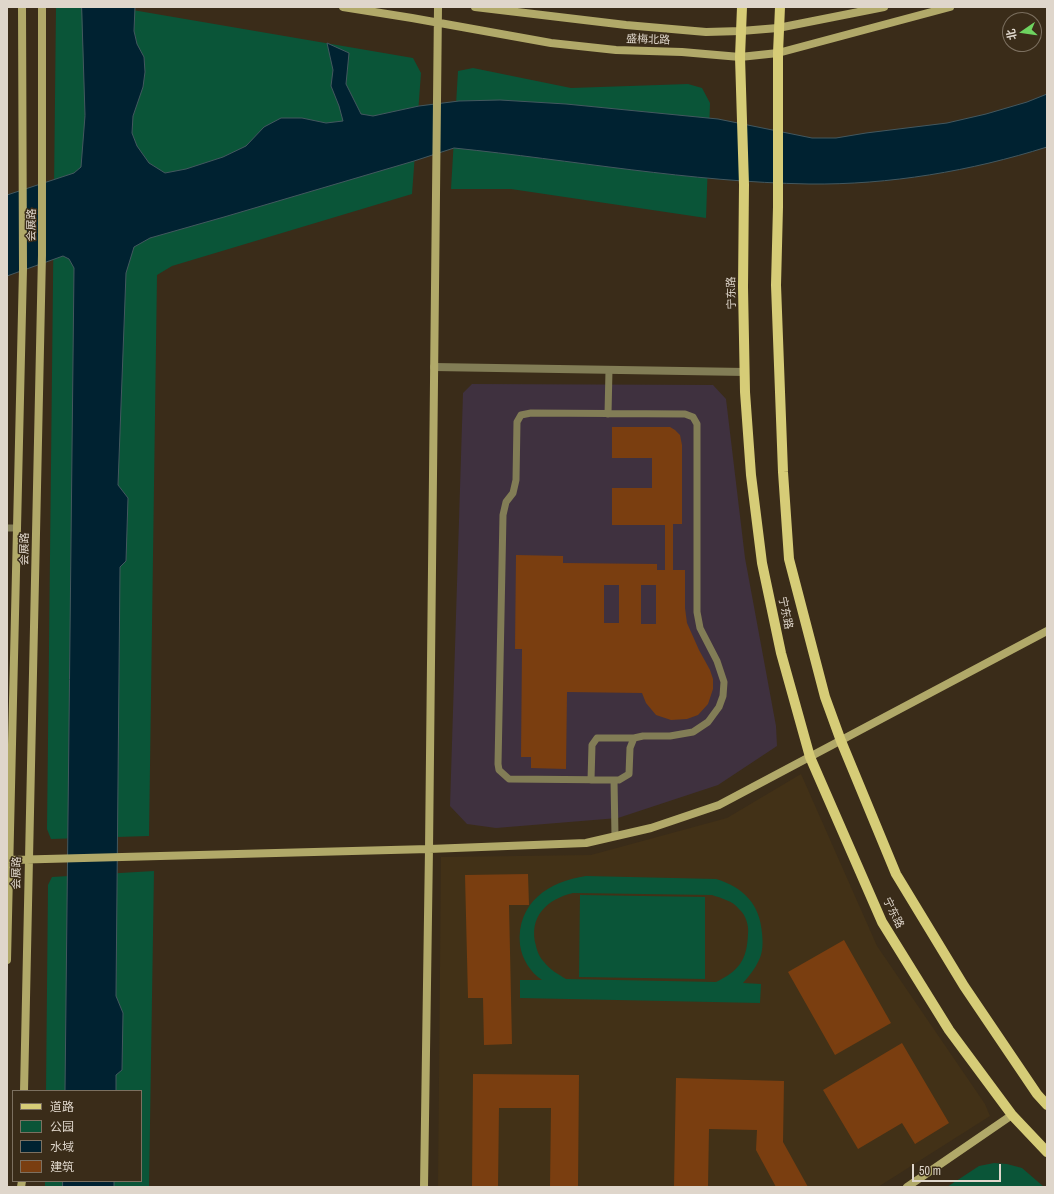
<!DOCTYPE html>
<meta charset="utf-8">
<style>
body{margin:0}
#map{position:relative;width:1054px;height:1194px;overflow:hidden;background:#3a2c19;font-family:"Archivo Narrow","Noto Sans SC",sans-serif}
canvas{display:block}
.frame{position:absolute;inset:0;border:8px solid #dfd6cb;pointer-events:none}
.legend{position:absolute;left:12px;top:1090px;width:130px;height:92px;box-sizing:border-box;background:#3a2c19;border:1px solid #7c7060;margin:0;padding:5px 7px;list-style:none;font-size:12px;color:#dfd6cb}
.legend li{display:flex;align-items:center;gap:8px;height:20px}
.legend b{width:20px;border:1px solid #7c7060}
.north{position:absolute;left:1002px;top:12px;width:40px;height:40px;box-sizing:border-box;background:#3a2c19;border:1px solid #7c7060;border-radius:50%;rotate:257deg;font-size:11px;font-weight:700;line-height:16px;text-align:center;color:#dfd6cb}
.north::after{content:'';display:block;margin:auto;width:14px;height:18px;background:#6ed360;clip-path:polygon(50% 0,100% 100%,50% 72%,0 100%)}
.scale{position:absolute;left:912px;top:1164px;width:89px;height:18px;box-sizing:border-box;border:2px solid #dfd6cb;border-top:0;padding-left:5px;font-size:12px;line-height:14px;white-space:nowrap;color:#dfd6cb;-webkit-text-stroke:3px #3a2c19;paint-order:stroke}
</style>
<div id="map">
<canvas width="1054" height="1194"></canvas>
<div class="frame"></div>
<ul class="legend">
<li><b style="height:5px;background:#d6cc77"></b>道路</li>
<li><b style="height:11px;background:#0a5538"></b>公园</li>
<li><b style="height:11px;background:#002231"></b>水域</li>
<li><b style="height:11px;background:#7a3e10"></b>建筑</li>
</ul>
<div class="north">北</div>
<div class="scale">50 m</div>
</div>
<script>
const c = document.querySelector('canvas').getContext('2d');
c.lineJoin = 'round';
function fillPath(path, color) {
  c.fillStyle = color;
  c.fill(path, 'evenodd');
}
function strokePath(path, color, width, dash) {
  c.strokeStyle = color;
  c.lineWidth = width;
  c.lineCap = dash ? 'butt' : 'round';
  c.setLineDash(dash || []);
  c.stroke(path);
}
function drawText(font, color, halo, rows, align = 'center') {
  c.font = font + ' "Archivo Narrow","Noto Sans SC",sans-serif';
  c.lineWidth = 3;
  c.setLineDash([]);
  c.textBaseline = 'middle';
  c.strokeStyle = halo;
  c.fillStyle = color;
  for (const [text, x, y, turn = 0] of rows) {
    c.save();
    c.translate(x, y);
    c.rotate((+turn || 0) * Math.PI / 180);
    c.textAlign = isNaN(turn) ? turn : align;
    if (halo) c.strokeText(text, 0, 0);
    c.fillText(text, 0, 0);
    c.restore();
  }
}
const built = new Path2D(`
 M801,774L877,946L985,1104L990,1116L878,1187H438L441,857L591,855L727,818Z`);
const medical = new Path2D(`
 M472,384L713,385L726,399L745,558L776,726L777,746L718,785L618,818L496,828L467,824L450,806L463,393Z`);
const green = new Path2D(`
 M56,7H115L413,58L421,73L412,194L172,266L157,275L149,836L51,839L47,829Z
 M473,68L571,88L688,84L702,88L710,103L706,218L511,189H451L458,71Z
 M154,871L149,1187H45V1181H141V1091H46L48,885L52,877Z
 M586,876L716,879C743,887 760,904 762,933C763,943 763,952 759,960C755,969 749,976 743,983L761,984L760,1003L520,998V980H542C530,972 522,959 520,945C516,903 549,881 586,876ZM573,893L712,895C721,898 733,901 739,909C746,915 749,926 748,934C747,960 739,971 716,982L566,979C558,974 550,970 544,962C540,958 537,951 536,946C528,917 547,899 573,893Z
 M580,895L705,897V979L579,977Z
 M994,1163L1007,1164L1022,1168L1044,1187H947L979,1166Z`);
const water = new Path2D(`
 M82,7H135L134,31L137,44L144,57L145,72L143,87L133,116L132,133L137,146L149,163L165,173L186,169L223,157L246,146L264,127L281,118H302L326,123L343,121L339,106L331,86L333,70L327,43L349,53L346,84L361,114L373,116L419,106L459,101L500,100L566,104L718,119L812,138H836L866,133L947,123L986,114L1027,102L1047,94V147C971,171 889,185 809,184C690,182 572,160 454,148L414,161L224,217L150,238L134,247L126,273L118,485L128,498L126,561L120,567L116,996L123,1013L122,1070L116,1075V1091H65L74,268L69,259L63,256L7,276V195L74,173L81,167L85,116Z
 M63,1181H114V1187H63Z`);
const building = new Path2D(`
 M612,427H670L675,430L680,435L682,445V524H673V570H685V608L687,623L699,650L710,670L713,679V689L708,704L698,715L687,719L671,720L656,715L646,703L642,693L567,692L566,769L531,768V757H521L522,649H515L516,555L563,556V563L657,564V570H665V525H612V488H652V458H612ZM604,585H619V623H604ZM641,585H656V624H641Z
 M528,874L529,905H509L512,1044L484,1045L483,998H468L465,875Z
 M844,940L891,1023L835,1055L788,972Z
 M902,1043L949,1123L915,1144L902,1123L858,1149L823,1090Z
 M473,1074L579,1075L578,1187H550L551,1108H499L498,1187H472Z
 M676,1078L784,1081L783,1142L808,1187H776L756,1150L757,1130L709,1129L708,1187H674Z`);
const lane = new Path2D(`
 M531,413L685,414L693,417L697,424V612L700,628L717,661L724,682L723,696L719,707L708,722L693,732L670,736H643L634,738L630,748L629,774L619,780L509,779L499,770L498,764L503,515L506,502L513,493L516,480L517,422L521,415Z
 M608,414L609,370
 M7,528H17
 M591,780L592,745L597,738H634
 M614,780L615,836`);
const street = new Path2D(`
 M434,367L745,372`);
const secondary = new Path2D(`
 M343,7L412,18L551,43L616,50L682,52L740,57L778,53L950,7
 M475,7L626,25L706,32L741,31L778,28L884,7
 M7,860L429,849L586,843L651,828L719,805L1047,631
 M7,960L23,269L22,7
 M24,1091L42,255V7
 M21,1187L22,1181
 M424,1187L429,849L438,7
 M907,1187L1012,1115`);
const primary = new Path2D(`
 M742,7L740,57L744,185L743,287L745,392L751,475L762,563L781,653L810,757L882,922L949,1030L1012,1115L1047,1152
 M780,7L778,53V207L776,285L783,472L789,559L825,697L841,741L896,874L964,986L1037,1094L1047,1105`);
const streetNames = [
 ["盛梅北路",648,40,2],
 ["会展路",32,225,-89],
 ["宁东路",732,293,-91],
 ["会展路",25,549,-89],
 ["宁东路",785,613,78],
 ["会展路",17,873,-89],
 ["宁东路",893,913,63]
];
fillPath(built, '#423117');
fillPath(medical, '#3f313f');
fillPath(green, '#0a5538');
fillPath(water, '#002231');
strokePath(water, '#43585f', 1);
fillPath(building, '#7a3e10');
strokePath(lane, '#827d56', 7);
strokePath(street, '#827d56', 8);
strokePath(secondary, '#b1a969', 8);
strokePath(primary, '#d6cc77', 10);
drawText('11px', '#dfd6cb', '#3a2c19', streetNames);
</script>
